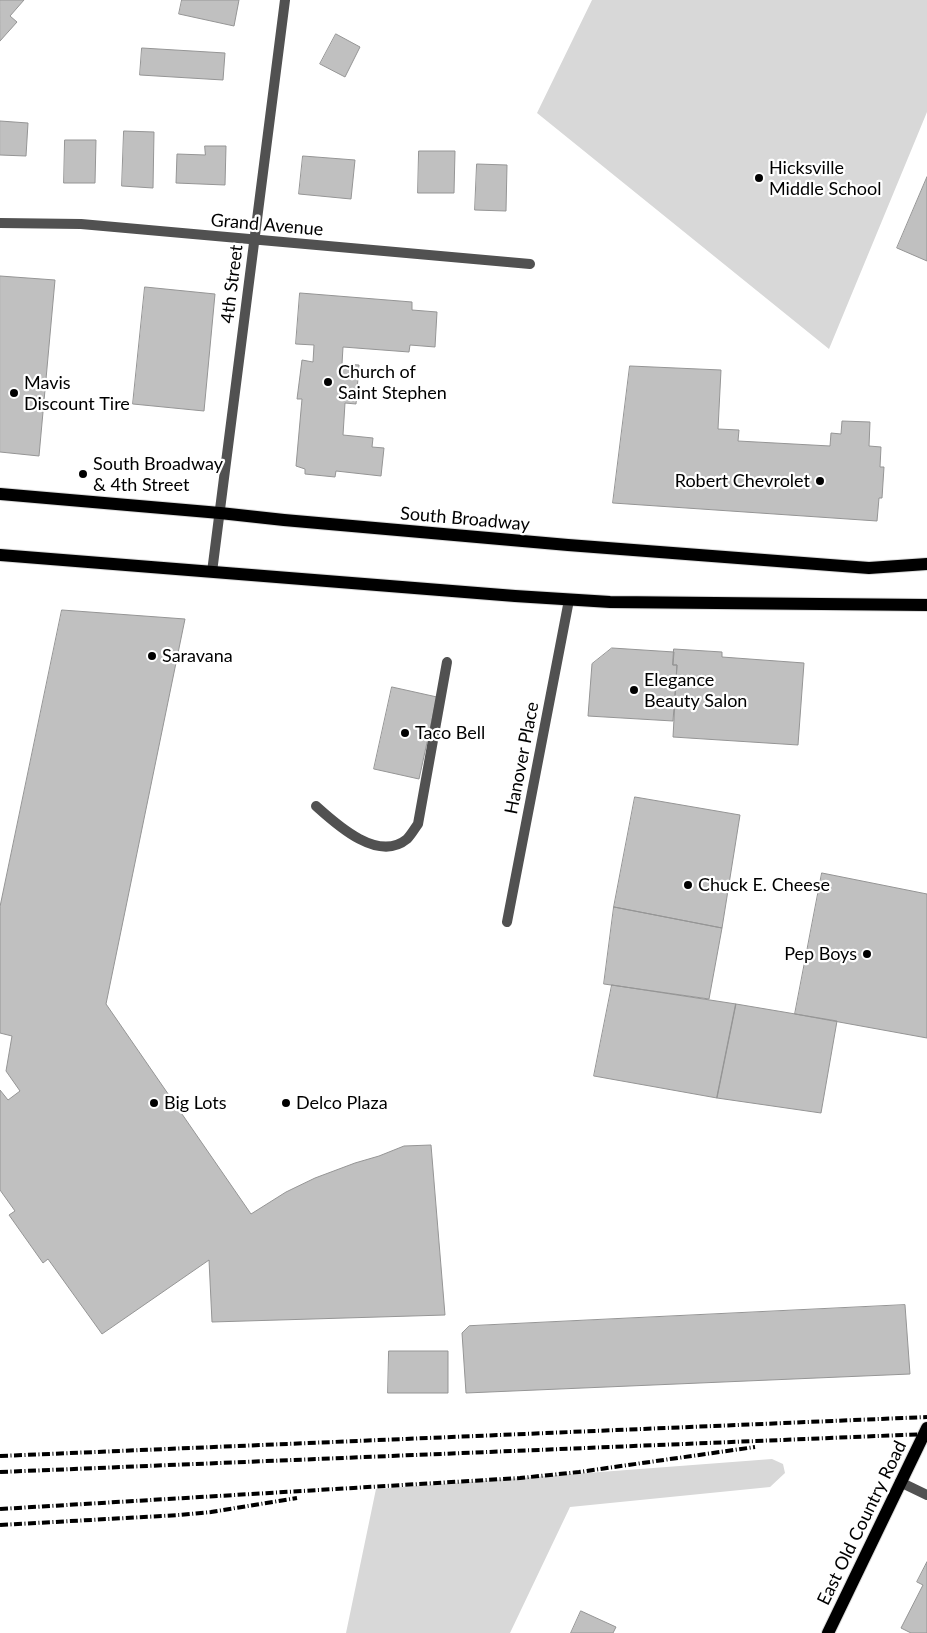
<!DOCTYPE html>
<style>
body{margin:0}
canvas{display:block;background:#fff}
</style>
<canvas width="927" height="1633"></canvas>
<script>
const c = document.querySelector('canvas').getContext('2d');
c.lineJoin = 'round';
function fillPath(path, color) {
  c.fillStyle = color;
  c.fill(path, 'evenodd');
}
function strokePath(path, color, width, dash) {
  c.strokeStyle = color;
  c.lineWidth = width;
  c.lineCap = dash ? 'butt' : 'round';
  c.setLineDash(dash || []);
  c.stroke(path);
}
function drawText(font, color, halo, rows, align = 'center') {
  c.font = font + ' Lato,sans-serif';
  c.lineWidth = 4.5;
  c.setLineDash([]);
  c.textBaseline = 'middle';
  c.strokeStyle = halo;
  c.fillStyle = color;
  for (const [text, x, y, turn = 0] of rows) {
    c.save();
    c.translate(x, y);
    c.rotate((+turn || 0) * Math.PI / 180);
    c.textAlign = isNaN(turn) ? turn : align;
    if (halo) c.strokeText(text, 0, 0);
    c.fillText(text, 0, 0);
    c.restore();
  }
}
const green = new Path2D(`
 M592,0H927V112L829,349L537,113Z
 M772,1459L783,1464L785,1473L770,1487L570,1507L510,1633H346L376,1489Z`);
const building = new Path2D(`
 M0,0H24L10,16L17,22L0,41Z
 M182,0H239L234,26L179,14Z
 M336,34L360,47L345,77L320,64Z
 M142,48L225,53L223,80L140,75Z
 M0,121L28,123L26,156L0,155Z
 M124,131L154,132L153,188L122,186Z
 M65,140H96L95,183H64Z
 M205,146H226L225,185L176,183L177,154L205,155Z
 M419,151H455L454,193H418Z
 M303,156L355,160L351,199L299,194Z
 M477,164L507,165L506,211L475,210Z
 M927,177V261L897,248Z
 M0,276L55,280L39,456L0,452Z
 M145,287L215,294L204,411L133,404Z
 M300,293L412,302V310L437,312L435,347L410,345L409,352L343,347L342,364L359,365L356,404L345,403L343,435L373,438L372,447L384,448L381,476L336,471L335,477L305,474V469L296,466L302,399H297L302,360L313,362L314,345L296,344Z
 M630,366L721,370L718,429L739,430L738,441L830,446L831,433L841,434L842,421L870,422L869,446L881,447L880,467H884L882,498H879L877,521L613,503Z
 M62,610L185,619L106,1004L251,1214L286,1192L315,1178L355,1163L379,1156L404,1146L431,1145L445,1315L212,1322L209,1260L102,1334L48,1259L43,1263L9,1215L15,1211L0,1190V1090L8,1100L20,1091L6,1071L12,1036L0,1033V907Z
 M612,648L674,652L673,665H677L673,721L588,716L592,664Z
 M674,649L722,652V657L804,663L798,745L673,737L677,665H673Z
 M392,687L437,697L419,779L374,769Z
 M635,797L740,815L722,928L614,907Z
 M822,873L927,894V1038L795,1014Z
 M614,907L722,928L709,999L604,984Z
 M612,985L736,1004L717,1098L594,1076Z
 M736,1004L837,1021L821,1113L717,1098Z
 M905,1305L910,1374L466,1393L462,1333L469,1326Z
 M389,1351H448V1393H388Z
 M927,1562V1633H911L901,1628L923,1585L917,1582Z
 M581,1611L616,1627L613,1633H571Z`);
const service = new Path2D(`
 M316,806C336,824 378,863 407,839C411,835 415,828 418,824L447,662`);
const minor = new Path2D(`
 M0,223L81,224L530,264
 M212,572L285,0
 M507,922L569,600
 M900,1482L927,1495`);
const primary = new Path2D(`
 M0,494L220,513L284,520L568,545L869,568L927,564
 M0,555L515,596L610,602L927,605
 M828,1633L927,1428`);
const rail = new Path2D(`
 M0,1456L927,1417
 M0,1472L927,1434
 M0,1509L520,1478L579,1472L755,1447
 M0,1525L180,1515L211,1512L297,1498`);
const markers = [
 [759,178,5,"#000"],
 [328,382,5,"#000"],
 [14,393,5,"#000"],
 [83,474,5,"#000"],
 [820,481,5,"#000"],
 [152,656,5,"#000"],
 [634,690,5,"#000"],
 [405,733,5,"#000"],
 [688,885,5,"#000"],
 [867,954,5,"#000"],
 [154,1103,5,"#000"],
 [286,1103,5,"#000"]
];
const poiNames = [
 ["Hicksville",769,168],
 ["Middle School",769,189],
 ["Church of",338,372],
 ["Saint Stephen",338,393],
 ["Mavis",24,383],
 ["Discount Tire",24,404],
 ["South Broadway",93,464],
 ["& 4th Street",93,485],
 ["Robert Chevrolet",810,481,"right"],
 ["Saravana",162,656],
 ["Elegance",644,680],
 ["Beauty Salon",644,701],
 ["Taco Bell",415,733],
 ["Chuck E. Cheese",698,885],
 ["Pep Boys",857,954,"right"],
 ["Big Lots",164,1103],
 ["Delco Plaza",296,1103]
];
const streetNames = [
 ["Grand Avenue",267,225,5],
 ["4th Street",232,284,-83],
 ["South Broadway",465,519,5],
 ["Hanover Place",522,758,-79],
 ["East Old Country Road",862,1523,-64]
];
fillPath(green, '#d8d8d8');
fillPath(building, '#c0c0c0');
strokePath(building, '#959595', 1);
strokePath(primary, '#dbdbdb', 14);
strokePath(service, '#515151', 10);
strokePath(minor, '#515151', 10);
strokePath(primary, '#000', 12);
strokePath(rail, '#000', 4, [8, 2.5, 1, 2.5]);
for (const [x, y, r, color] of markers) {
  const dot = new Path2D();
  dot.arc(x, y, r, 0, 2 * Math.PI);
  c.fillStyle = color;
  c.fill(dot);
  strokePath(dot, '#fff', 2);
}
drawText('18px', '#000', '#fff', poiNames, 'left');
drawText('18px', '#000', '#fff', streetNames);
</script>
